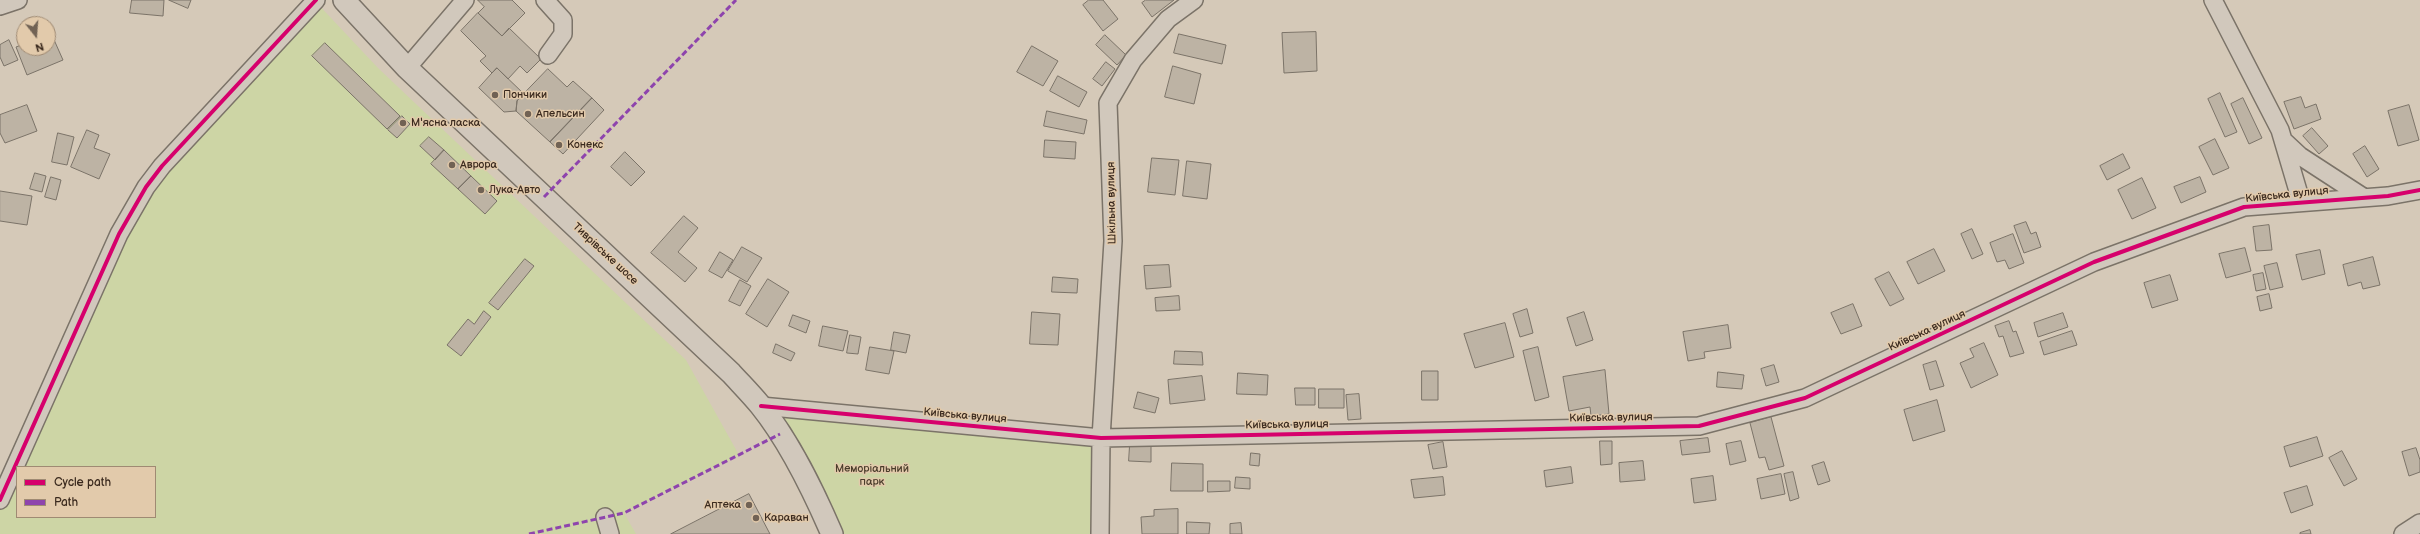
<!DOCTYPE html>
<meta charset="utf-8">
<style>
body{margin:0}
#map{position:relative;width:2420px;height:534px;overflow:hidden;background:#d5c9b8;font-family:"Balsamiq Sans",sans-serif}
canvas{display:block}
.legend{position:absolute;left:16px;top:466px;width:140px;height:52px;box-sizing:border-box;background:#e2caab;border:1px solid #9f8a73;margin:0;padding:5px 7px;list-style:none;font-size:12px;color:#3b2a1e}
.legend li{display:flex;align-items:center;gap:8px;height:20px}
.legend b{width:20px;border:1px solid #9f8a73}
.north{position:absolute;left:16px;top:16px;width:40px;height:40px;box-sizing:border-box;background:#e2caab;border:1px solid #9f8a73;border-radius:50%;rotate:163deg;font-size:11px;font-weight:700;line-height:16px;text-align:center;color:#3b2a1e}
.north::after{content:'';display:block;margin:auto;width:14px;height:18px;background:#716254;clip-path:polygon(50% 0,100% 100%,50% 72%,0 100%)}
</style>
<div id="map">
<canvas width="2420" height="534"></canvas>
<ul class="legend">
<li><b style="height:5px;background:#d6006c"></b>Cycle path</li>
<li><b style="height:5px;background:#8e44ad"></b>Path</li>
</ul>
<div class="north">N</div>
</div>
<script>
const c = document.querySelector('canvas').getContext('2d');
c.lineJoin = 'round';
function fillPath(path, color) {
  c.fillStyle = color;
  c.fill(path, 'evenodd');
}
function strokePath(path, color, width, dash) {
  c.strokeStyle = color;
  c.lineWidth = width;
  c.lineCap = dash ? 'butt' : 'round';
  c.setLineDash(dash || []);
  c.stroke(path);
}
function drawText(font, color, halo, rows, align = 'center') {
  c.font = font + ' "Balsamiq Sans",sans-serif';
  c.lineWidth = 3;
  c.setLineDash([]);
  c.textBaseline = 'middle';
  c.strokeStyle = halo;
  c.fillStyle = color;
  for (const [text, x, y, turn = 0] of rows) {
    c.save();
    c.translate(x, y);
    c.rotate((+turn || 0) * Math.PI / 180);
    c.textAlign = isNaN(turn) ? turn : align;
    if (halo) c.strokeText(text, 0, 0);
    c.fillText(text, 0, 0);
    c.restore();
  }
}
const green = new Path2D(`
 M315,1L378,68L686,360L739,455L624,513L636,534H0V500L132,211ZM17,467H155V517H17Z
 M761,406L1101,438L1100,534H832Z`);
const building = new Path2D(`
 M132,0H164L163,16L130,13Z
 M169,0H191L188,8Z
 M478,0H512L525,13L502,36L478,13L484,7Z
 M1089,0H1103L1118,19L1103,31L1083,5Z
 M1146,0H1174L1152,17L1142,3Z
 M478,13L502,36L509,28L541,59L527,73L520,66L508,79L497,68L492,73L480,61L486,56L461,31Z
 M1316,32L1317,71L1284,73L1282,33Z
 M51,33L63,60L27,75L16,47L24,44V48H48V34Z
 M1179,34L1226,45L1222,64L1174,53Z
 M1105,35L1126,55L1117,65L1096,45Z
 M9,40L18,60L4,66L0,57V45Z
 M325,43L400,116L387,129L312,56Z
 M1032,46L1058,61L1043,86L1017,72Z
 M1106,62L1115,69L1102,86L1093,79Z
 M1173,66L1201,74L1194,104L1165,97Z
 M497,68L524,94L517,101L516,111L504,112L479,88Z
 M548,69L567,87L573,81L592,98L550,142L516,111L517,101Z
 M1058,76L1087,92L1079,107L1050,91Z
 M2220,93L2237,132L2225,137L2208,99Z
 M2301,97L2305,108L2316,104L2321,119L2294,129L2284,102Z
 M592,98L604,110L563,154L550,142Z
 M2243,98L2262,138L2249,144L2231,104Z
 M27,105L37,131L5,143L0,133V115Z
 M2409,105L2419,140L2398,146L2388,111Z
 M1047,111L1087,120L1084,134L1044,126Z
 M402,116L410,124L397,138L388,130Z
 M2312,128L2328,146L2319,154L2303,136Z
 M87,130L99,135L94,148L110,154L99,179L71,167Z
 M58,133L74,137L67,165L52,162Z
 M429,137L444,150L435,160L420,146Z
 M2215,139L2229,168L2213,175L2199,147Z
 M1045,140L1076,142L1075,159L1044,157Z
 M2365,146L2379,169L2367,177L2353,154Z
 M444,150L471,176L458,189L431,164Z
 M625,152L645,172L631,186L611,167Z
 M2123,154L2130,168L2107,180L2100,166Z
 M1152,158L1179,160L1175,195L1148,192Z
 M1187,161L1211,164L1207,199L1183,196Z
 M35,173L46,176L42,192L30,189Z
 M471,176L497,201L485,214L458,189Z
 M51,177L61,180L56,200L45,197Z
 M2200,177L2206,192L2181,203L2174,187Z
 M2142,178L2156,208L2132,219L2118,190Z
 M0,191L32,196L27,225L0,221Z
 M684,216L698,228L678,252L697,268L685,282L651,253Z
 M2026,222L2031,234L2036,232L2041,247L2024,253L2014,226Z
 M2269,225L2272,250L2256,251L2253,227Z
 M1972,229L1983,254L1972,259L1961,234Z
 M2013,234L2024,263L2009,269L2005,260L1997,262L1990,243Z
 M742,247L762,258L747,282L728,271Z
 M2245,248L2251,271L2226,278L2219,254Z
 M1934,249L1945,271L1918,284L1907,262Z
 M2320,250L2325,274L2302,280L2296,255Z
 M720,252L733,260L722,278L709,271Z
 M2373,257L2380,285L2363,289L2361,282L2348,286L2343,265Z
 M525,259L534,266L498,310L489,303Z
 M2277,263L2283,287L2270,290L2264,266Z
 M1169,265L1171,287L1146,289L1144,266Z
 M1889,272L1904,299L1890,306L1875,279Z
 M2263,273L2266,289L2256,291L2253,275Z
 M2170,275L2178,300L2152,308L2144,283Z
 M1053,277L1078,279L1077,293L1052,292Z
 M768,279L789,292L767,327L746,314Z
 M740,280L751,286L740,306L729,301Z
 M2269,294L2272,308L2260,311L2257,297Z
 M1179,296L1180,310L1156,311L1155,298Z
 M1853,304L1862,326L1841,334L1831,313Z
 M1527,309L1533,333L1520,337L1513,314Z
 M484,311L491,317L461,356L447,345L468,319L474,324Z
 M1032,312L1060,314L1058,345L1030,344Z
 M1584,312L1593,340L1576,346L1567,318Z
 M2063,313L2068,327L2038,337L2034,323Z
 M793,315L810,321L806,333L789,326Z
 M2009,321L2013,332L2016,331L2024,353L2010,357L2003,336L1999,337L1995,326Z
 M1505,323L1514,357L1475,368L1464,334Z
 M1728,325L1731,348L1704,352L1705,358L1688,361L1683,332Z
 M823,326L848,331L843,351L819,346Z
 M2072,331L2077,345L2044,355L2040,342Z
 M894,332L910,335L906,353L891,350Z
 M850,335L861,337L858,354L847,353Z
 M1984,343L1998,375L1971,388L1960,363L1974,357L1970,349Z
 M776,344L795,353L791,361L773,353Z
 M870,347L894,351L889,374L866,370Z
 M1538,347L1549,397L1535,401L1523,351Z
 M1175,351L1202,352L1203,365L1174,364Z
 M1936,361L1944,386L1930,390L1923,365Z
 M1774,365L1779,382L1766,386L1761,369Z
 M1605,370L1609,414L1591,416L1590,407L1569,411L1563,377Z
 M1422,371H1438V400H1422Z
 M1718,372L1744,375L1742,389L1717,387Z
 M1238,373L1268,375L1267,395L1237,394Z
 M1202,376L1205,400L1170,404L1168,380Z
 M1295,388H1315V405H1296Z
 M1319,389H1344V408H1319Z
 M1138,392L1159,398L1155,413L1134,408Z
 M1359,394L1361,419L1348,420L1346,395Z
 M1937,400L1945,431L1913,441L1904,410Z
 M1771,417L1784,466L1769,470L1765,457L1759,458L1750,423Z
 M2317,437L2323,456L2290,467L2284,447Z
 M1708,438L1710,452L1682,455L1680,441Z
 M1600,441H1612V464L1601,465Z
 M1741,441L1746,461L1730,465L1726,444Z
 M1443,442L1447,467L1433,469L1428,445Z
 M1130,445L1151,446V462L1129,461Z
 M2416,448L2420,460V472L2409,476L2402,452Z
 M2342,451L2357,479L2344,486L2329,458Z
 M1251,453L1260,454L1259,466L1250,465Z
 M1643,461L1645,480L1620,482L1619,463Z
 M1824,462L1830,481L1818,485L1812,466Z
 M1172,463L1203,464V491H1171Z
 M1571,467L1573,483L1546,487L1544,471Z
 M1793,472L1799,498L1790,501L1784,474Z
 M1781,474L1785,494L1761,499L1757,479Z
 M1713,476L1716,500L1694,503L1691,479Z
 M1236,477L1250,478V489L1235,488Z
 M1443,477L1445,495L1414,498L1411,480Z
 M1208,481H1230V491L1208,492Z
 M2307,486L2313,505L2291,513L2284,493Z
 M749,494L770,534H671Z
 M1178,509V534H1142L1141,517L1154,516V510Z
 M1187,522L1210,523L1209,534H1187Z
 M1241,523L1242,534H1230V524Z
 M2310,530L2311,534H2300V533Z`);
const minor = new Path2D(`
 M545,0L563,20V34L548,55
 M2213,0L2280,130L2301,201
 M0,6L18,0
 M407,68L465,0
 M2285,142L2300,156L2363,197
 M761,406L1101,438L1699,426L1805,398L2094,262L2244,207L2388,196L2420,190
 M0,500L119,234L146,187L162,166L316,0
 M605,517L610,534
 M1100,534L1101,438L1113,241L1108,103L1133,60L1168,19L1194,0
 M2403,534L2420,523`);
const major = new Path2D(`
 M344,0L407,68L731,373C741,384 751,394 760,405C790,442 813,490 832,534`);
const quiet = new Path2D(`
 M544,197L736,0
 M529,534L624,513L780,434`);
const cycleway = new Path2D(`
 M761,406L1101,438L1699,426L1805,398L2094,262L2244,207L2388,196L2420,190
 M0,500L119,234L146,187L162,166L316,0`);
const markers = [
 [495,95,4,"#716254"],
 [528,114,4,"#716254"],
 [403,123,4,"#716254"],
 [559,145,4,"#716254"],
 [452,165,4,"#716254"],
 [481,190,4,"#716254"],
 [749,505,4,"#716254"],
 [756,518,4,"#716254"]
];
const poiNames = [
 ["Пончики",503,95],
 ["Апельсин",536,114],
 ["М'ясна ласка",411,123],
 ["Конекс",567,145],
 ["Аврора",460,165],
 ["Лука-Авто",489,190],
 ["Аптека",741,505,"right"],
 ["Караван",764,518]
];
const streetNames = [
 ["Київська вулиця",2287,195,-6],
 ["Шкільна вулиця",1112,203,-91],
 ["Тиврівське шосе",605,254,43],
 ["Київська вулиця",1927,331,-25],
 ["Київська вулиця",965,416,5],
 ["Київська вулиця",1611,418,-1],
 ["Київська вулиця",1287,425,-1]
];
const parkNames = [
 ["Меморіальний",872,469],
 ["парк",872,482]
];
fillPath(green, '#cdd5a5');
fillPath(building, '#bdb3a4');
strokePath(building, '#7b7368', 1);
strokePath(minor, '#7b7368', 20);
strokePath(major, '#7b7368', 24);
strokePath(minor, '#d1c8bc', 17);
strokePath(major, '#d1c8bc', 21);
strokePath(quiet, '#8e44ad', 3, [6, 3]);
strokePath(cycleway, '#d6006c', 4);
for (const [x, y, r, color] of markers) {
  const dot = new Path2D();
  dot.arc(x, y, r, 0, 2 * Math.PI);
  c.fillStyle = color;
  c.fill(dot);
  strokePath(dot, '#e2caab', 1.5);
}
drawText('11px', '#3b2a1e', '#e2caab', poiNames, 'left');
drawText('11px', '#3b2a1e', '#e2caab', streetNames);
drawText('11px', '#493c2a', '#e2caab', parkNames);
</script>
